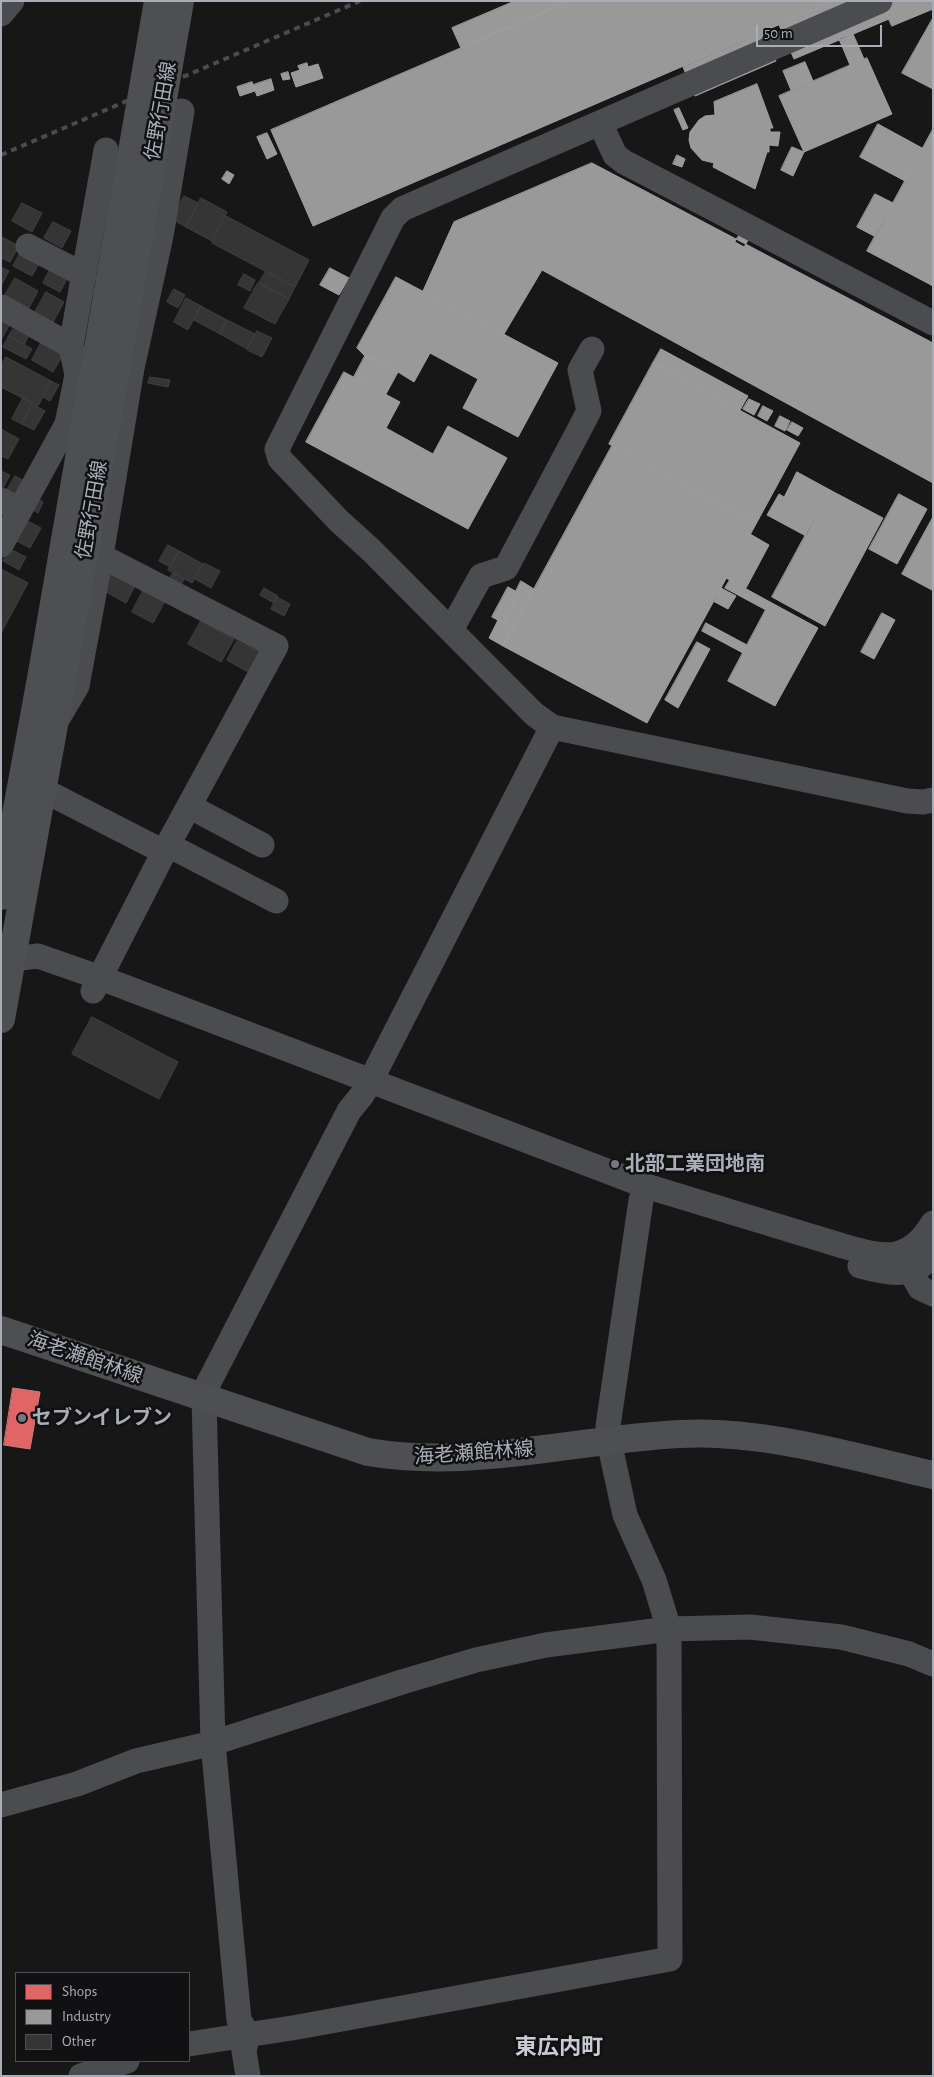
<!DOCTYPE html>
<meta charset="utf-8">
<style>
body{margin:0}
#map{position:relative;width:934px;height:2077px;overflow:hidden;background:#171717;font-family:"Alegreya Sans",sans-serif}
canvas{display:block}
.frame{position:absolute;inset:0;border:2px solid #a8adb8;pointer-events:none}
.legend{position:absolute;left:15px;top:1972px;width:175px;height:90px;box-sizing:border-box;background:#111113;border:1px solid #4d4f55;margin:0;padding:6px 9px;list-style:none;font-size:15px;color:#a8adb8}
.legend li{display:flex;align-items:center;gap:10px;height:25px}
.legend b{width:25px;border:1px solid #4d4f55}
.scale{position:absolute;left:756px;top:25px;width:126px;height:22px;box-sizing:border-box;border:2px solid #a8adb8;border-top:0;padding-left:6px;font-size:15px;line-height:18px;white-space:nowrap;color:#a8adb8;-webkit-text-stroke:4px #111113;paint-order:stroke}
</style>
<div id="map">
<canvas width="934" height="2077"></canvas>
<div class="frame"></div>
<ul class="legend">
<li><b style="height:14px;background:#e06666"></b>Shops</li>
<li><b style="height:14px;background:#999"></b>Industry</li>
<li><b style="height:14px;background:#353536"></b>Other</li>
</ul>
<div class="scale">50 m</div>
</div>
<script>
const c = document.querySelector('canvas').getContext('2d');
c.lineJoin = 'round';
function fillPath(path, color) {
  c.fillStyle = color;
  c.fill(path, 'evenodd');
}
function strokePath(path, color, width, dash) {
  c.strokeStyle = color;
  c.lineWidth = width;
  c.lineCap = dash ? 'butt' : 'round';
  c.setLineDash(dash || []);
  c.stroke(path);
}
function drawText(font, color, halo, rows, align = 'center') {
  c.font = font + ' "Alegreya Sans","Noto Sans JP",sans-serif';
  c.lineWidth = 5;
  c.setLineDash([]);
  c.textBaseline = 'middle';
  c.strokeStyle = halo;
  c.fillStyle = color;
  for (const [text, x, y, turn = 0] of rows) {
    c.save();
    c.translate(x, y);
    c.rotate((+turn || 0) * Math.PI / 180);
    c.textAlign = isNaN(turn) ? turn : align;
    if (halo) c.strokeText(text, 0, 0);
    c.fillText(text, 0, 0);
    c.restore();
  }
}
const shops = new Path2D(`
 M13,1388L40,1392L30,1449L4,1445Z`);
const industry = new Path2D(`
 M515,1H570L461,48L452,28Z
 M570,1H834L313,226L271,130Z
 M834,1H881L889,19L794,59L779,25Z
 M881,1H933V9L892,26Z
 M933,18V89L902,73Z
 M763,32L776,61L695,96L683,67Z
 M853,34L864,59L850,65L839,39Z
 M867,58L892,114L804,152L779,96Z
 M805,62L813,81L791,90L783,71Z
 M307,63L308,67L318,64L323,78L296,87L291,73L300,70L298,66Z
 M288,72L290,79L283,80L281,74Z
 M271,79L274,90L257,96L253,85Z
 M252,82L255,91L240,96L237,87Z
 M757,84L773,128H770V132H780L778,146L769,145V152H767L755,189L713,167L714,163L702,160L691,148L689,140L690,132L699,120L705,116L715,115L714,102Z
 M679,108L688,128L683,130L674,110Z
 M878,124L922,148L905,181L860,157Z
 M933,129V286L867,251Z
 M267,133L277,154L267,159L257,137Z
 M792,147L804,152L793,176L781,170Z
 M677,155L685,159L682,167L673,164Z
 M592,163L933,343V483L542,270L504,334L423,291L454,222Z
 M227,171L234,175L229,184L222,179Z
 M875,194L893,203L874,236L857,227Z
 M741,232L750,237L744,247L735,242Z
 M330,268L349,278L339,295L320,285Z
 M396,277L558,363L518,437L463,408L478,379L430,353L414,382L398,372L365,356L357,348Z
 M661,349L748,396L740,410L653,363Z
 M365,356L398,372L386,394L354,377Z
 M653,363L800,443L756,524L609,444Z
 M344,372L400,402L386,428L433,454L448,426L507,458L468,529L306,442Z
 M749,399L760,404L754,415L743,409Z
 M763,406L773,411L767,421L758,416Z
 M780,416L790,421L785,431L775,426Z
 M792,422L803,428L798,436L787,430Z
 M612,446L756,524L647,723L503,646Z
 M797,472L830,490L806,536L767,515L779,494L784,497Z
 M830,490L883,518L825,626L772,597Z
 M899,494L927,509L897,564L869,549Z
 M933,517V589L932,590L902,574Z
 M750,534L769,545L746,588L726,578Z
 M730,580L770,602L766,610L725,588Z
 M521,581L534,589L503,646L489,638L498,620L503,623L519,593L516,591Z
 M508,587L519,593L503,623L492,617Z
 M721,588L736,596L728,609L713,601Z
 M770,602L818,628L775,706L728,681Z
 M882,613L895,620L874,659L861,652Z
 M706,623L747,645L743,653L702,631Z
 M697,642L710,649L678,708L665,700Z`);
const building = new Path2D(`
 M184,196L198,203L186,227L172,219Z
 M201,198L227,212L212,241L186,227Z
 M22,203L42,213L32,232L12,221Z
 M226,216L309,260L295,287L212,243Z
 M53,222L71,231L62,248L44,238Z
 M2,237L19,246L10,262L1,258Z
 M23,248L42,258L32,276L13,266Z
 M52,266L69,275L60,292L43,283Z
 M1,267L9,271L1,286Z
 M266,271L295,287L289,299L259,283Z
 M244,274L255,280L250,291L238,285Z
 M15,278L38,291L29,308L5,295Z
 M258,283L289,299L275,324L244,308Z
 M174,289L185,295L178,308L167,302Z
 M46,292L64,302L52,324L34,314Z
 M186,298L201,306L188,330L174,322Z
 M201,306L227,320L220,334L194,320Z
 M1,319L10,324L1,340Z
 M227,320L255,334L247,349L220,334Z
 M13,329L28,337L24,345L9,336Z
 M257,331L272,338L262,357L247,350Z
 M9,336L32,349L26,359L3,347Z
 M42,341L64,353L53,372L32,360Z
 M6,357L51,381L38,406L1,387V366Z
 M150,377L170,380L168,387L148,383Z
 M51,381L59,385L50,401L43,397Z
 M23,398L32,403L22,424L12,419Z
 M32,404L45,411L34,430L22,424Z
 M1,429L19,439L8,459L1,456Z
 M1,471L10,475L1,492Z
 M15,476L24,481L13,502L3,497Z
 M36,498L43,502L38,513L30,508Z
 M20,517L41,528L30,548L9,537Z
 M168,545L179,551L170,567L159,561Z
 M10,549L26,557L19,570L3,561Z
 M179,551L203,564L192,583L168,570Z
 M204,563L220,571L211,588L195,579Z
 M1,569L28,583L1,633Z
 M111,571L136,584L126,603L101,589Z
 M173,573L184,579L179,589L167,582Z
 M264,588L278,596L274,603L260,595Z
 M144,589L165,601L153,623L132,612Z
 M277,597L290,604L284,616L271,609Z
 M201,621L234,639L221,662L188,644Z
 M237,641L259,652L248,672L227,660Z
 M92,1017L178,1062L159,1099L72,1054Z`);
const minor = new Path2D(`
 M880,1L402,209L393,218L277,449L280,459L339,521L371,550L534,714L552,727L907,801L923,802L933,800
 M1,14L12,1
 M600,123L615,155L624,162L933,323
 M28,246L84,275
 M1,307L71,346L77,375L67,424L1,545
 M71,346L106,150
 M1,500L19,510
 M451,630L481,576L506,568L578,432L589,411L580,370L592,349
 M58,718L77,686L101,556L132,368L161,236L182,111
 M43,790L164,852
 M189,806L262,845
 M168,845L276,901
 M1,957L12,959L38,956L101,978L646,1186L843,1246C883,1257 908,1265 933,1223
 M93,991L164,852L276,646L101,556
 M860,1266C886,1273 913,1280 933,1255
 M911,1272L920,1288L933,1294
 M1,1805L77,1784L136,1761L213,1743L402,1682L476,1660L546,1645L669,1629L750,1627L841,1637L909,1654L933,1664
 M189,2044L298,2027L670,1959L669,1629L654,1580L625,1515L609,1441L608,1426L641,1200L646,1186
 M81,2076L127,2061
 M248,2076L244,2051L248,2035L239,2020L213,1743L204,1398L207,1386L349,1111L362,1095L370,1082L552,727`);
const major = new Path2D(`
 M1,896L42,673
 M1,1019L63,675
 M1,1330L368,1452C473,1470 576,1439 680,1434C762,1429 853,1457 933,1475`);
const rail = new Path2D(`
 M1,155L360,1`);
const majorBridge = new Path2D(`
 M42,673L158,1
 M63,675L180,1`);
const markers = [
 [615,1164,5,"#757880"],
 [22,1418,5,"#757880"]
];
const streetNames = [
 ["佐野行田線",161,111,-80],
 ["佐野行田線",92,510,-80],
 ["海老瀬館林線",85,1358,19],
 ["海老瀬館林線",474,1453,-4]
];
const poiNames = [
 ["北部工業団地南",625,1164],
 ["セブンイレブン",32,1418]
];
const quarterNames = [
 ["東広内町",559,2047]
];
fillPath(shops, '#e06666');
strokePath(shops, '#cf7b7f', 1);
fillPath(industry, '#999');
strokePath(industry, '#9e9fa2', 1);
fillPath(building, '#353536');
strokePath(building, '#3f4043', 1);
strokePath(minor, '#4b4c50', 25);
strokePath(major, '#4d4f52', 28);
strokePath(rail, '#4b4c4f', 4, [6, 5]);
strokePath(majorBridge, '#4d4f52', 28);
for (const [x, y, r, color] of markers) {
  const dot = new Path2D();
  dot.arc(x, y, r, 0, 2 * Math.PI);
  c.fillStyle = color;
  c.fill(dot);
  strokePath(dot, '#111113', 2);
}
drawText('20px', '#a8adb8', '#111113', streetNames);
drawText('bold 20px', '#a8adb8', '#111113', poiNames, 'left');
drawText('bold 22px', '#c9ccd4', '#111113', quarterNames);
</script>
